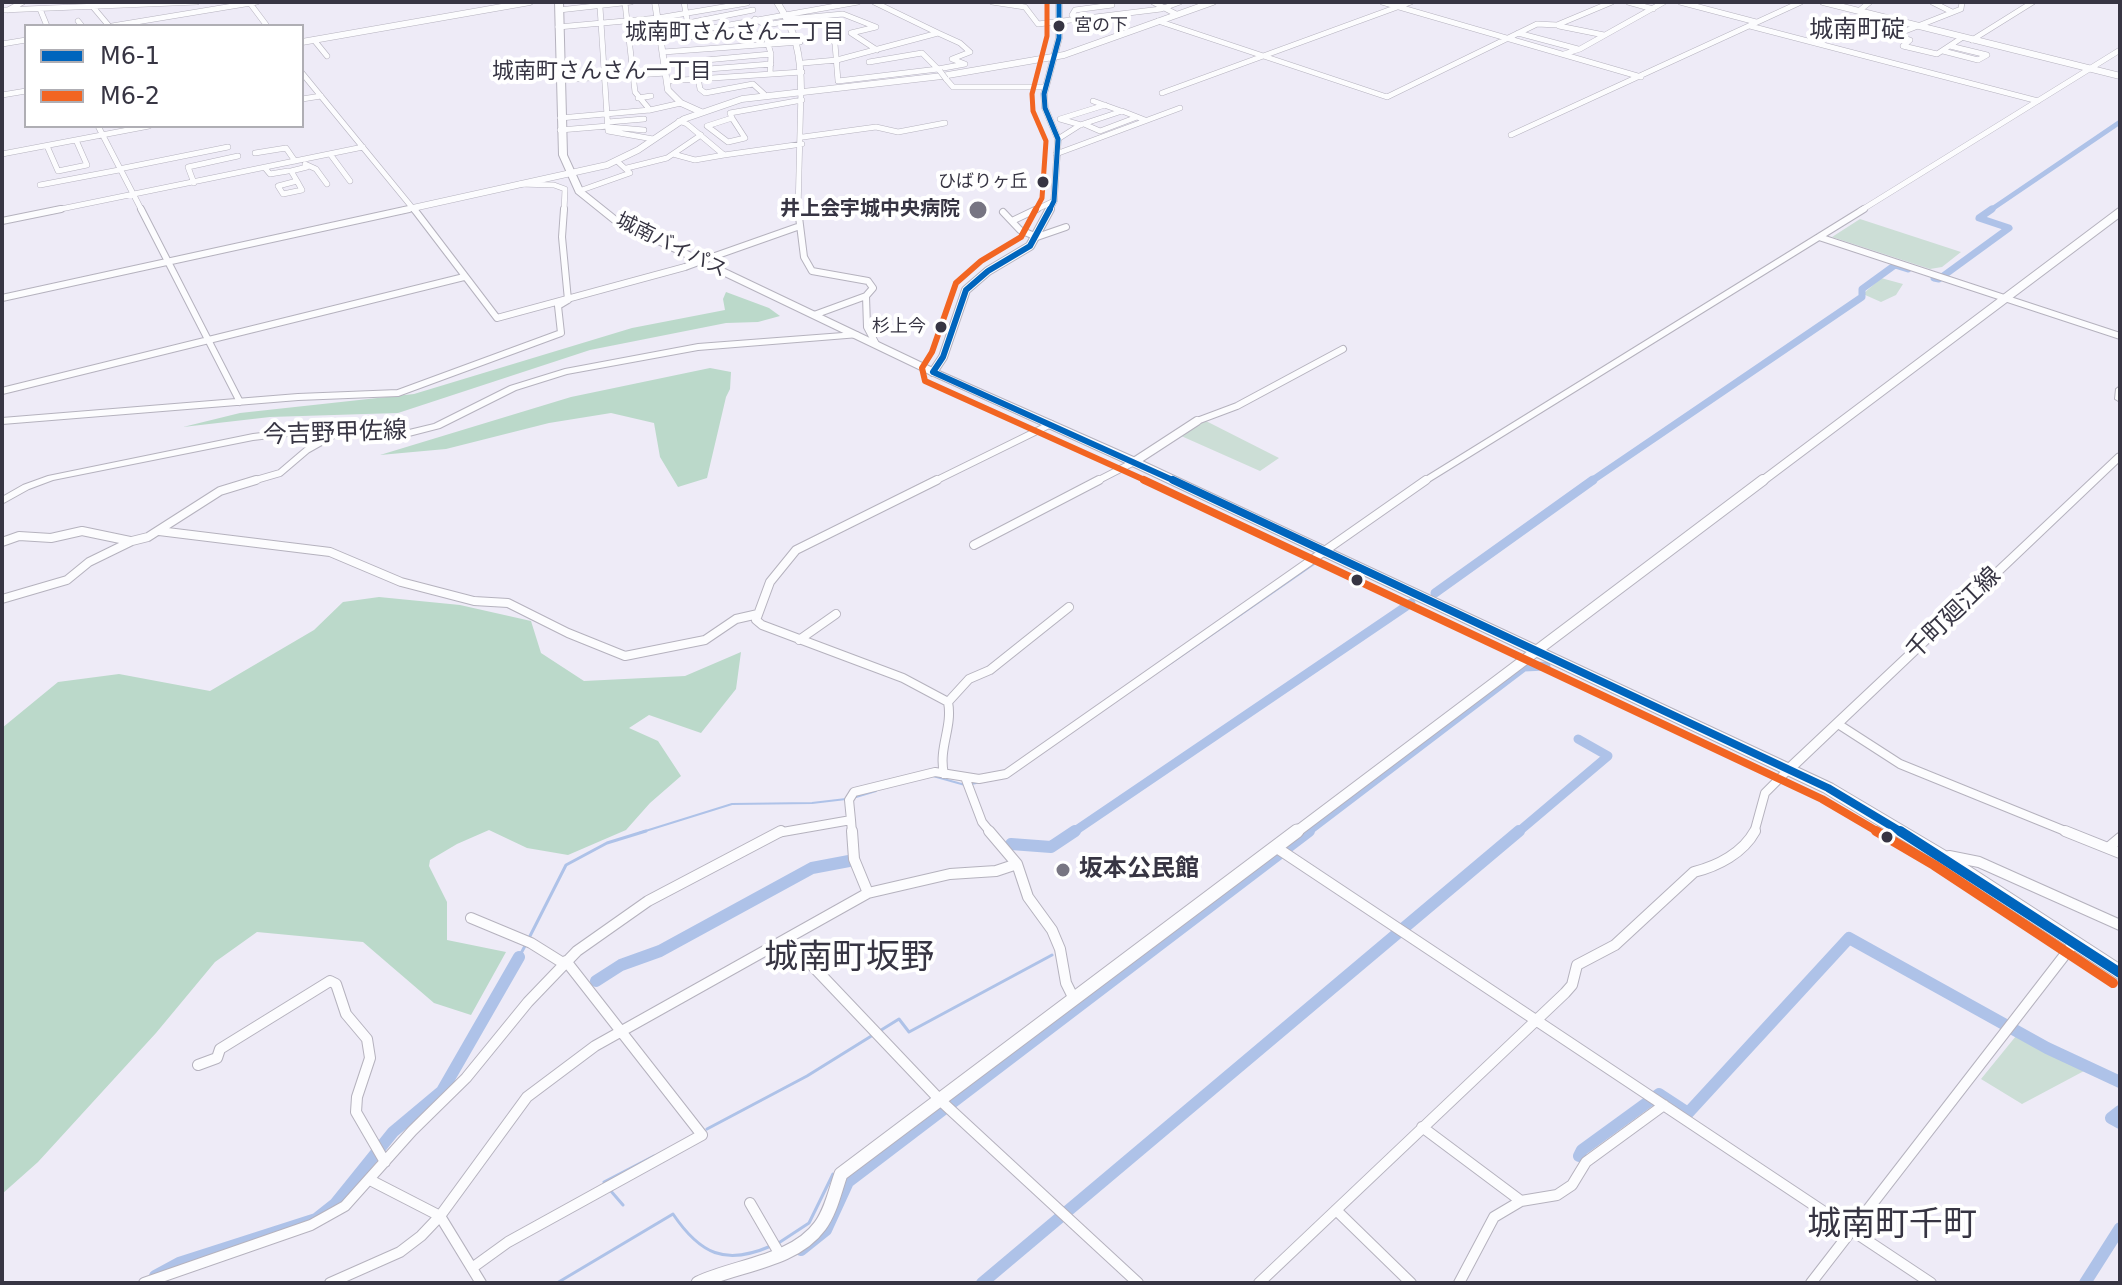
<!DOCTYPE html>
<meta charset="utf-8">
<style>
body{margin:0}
#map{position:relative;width:2122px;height:1285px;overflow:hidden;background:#eeebf7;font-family:"DejaVu Sans",sans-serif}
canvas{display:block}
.frame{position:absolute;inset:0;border:4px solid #373543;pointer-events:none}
.legend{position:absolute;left:24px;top:24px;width:280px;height:104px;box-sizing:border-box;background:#fff;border:2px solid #afaeb4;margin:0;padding:10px 14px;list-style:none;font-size:24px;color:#373543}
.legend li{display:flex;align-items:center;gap:16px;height:40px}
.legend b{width:40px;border:2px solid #afaeb4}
</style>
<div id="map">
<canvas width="2122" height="1285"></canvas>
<div class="frame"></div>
<ul class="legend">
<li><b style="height:10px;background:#0065bd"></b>M6-1</li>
<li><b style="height:10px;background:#f26522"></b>M6-2</li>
</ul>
</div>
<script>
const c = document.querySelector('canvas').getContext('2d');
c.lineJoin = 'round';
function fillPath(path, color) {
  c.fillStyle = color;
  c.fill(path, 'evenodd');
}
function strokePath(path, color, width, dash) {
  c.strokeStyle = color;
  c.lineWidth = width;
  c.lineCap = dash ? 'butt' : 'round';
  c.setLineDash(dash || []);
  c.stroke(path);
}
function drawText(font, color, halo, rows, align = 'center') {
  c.font = font + ' "DejaVu Sans","Noto Sans JP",sans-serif';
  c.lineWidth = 8;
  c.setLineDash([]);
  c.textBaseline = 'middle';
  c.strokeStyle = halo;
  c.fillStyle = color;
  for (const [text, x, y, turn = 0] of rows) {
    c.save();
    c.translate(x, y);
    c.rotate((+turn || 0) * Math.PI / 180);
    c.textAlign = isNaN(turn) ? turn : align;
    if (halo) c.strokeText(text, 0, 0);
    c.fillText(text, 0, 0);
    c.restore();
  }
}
const green = new Path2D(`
 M1860,219L1961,252L1942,267L1930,269L1832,237Z
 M1881,278L1903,284L1896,295L1881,302L1863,294Z
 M1204,420L1279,458L1260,471L1179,435Z
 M2016,1036L2084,1071L2022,1104L1981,1079Z`);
const forest = new Path2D(`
 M726,292L769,308L780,316L758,322L726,323L590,350L398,413L270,417L183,427L240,413L414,394L632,328L725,310L723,299Z
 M710,368L731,372L730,389L726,397L707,478L678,487L660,457L654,423L611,413L549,423L446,449L380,455L571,397Z
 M379,597L460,605L531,621L541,653L584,681L685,676L741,652L736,689L701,733L649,715L629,728L658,741L681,776L650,803L626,830L568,855L527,848L489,830L457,844L430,860L429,866L447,902V940L506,952L471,1015L434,1003L363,942L257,932L215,962L156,1033L38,1162L2,1194V728L58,682L119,674L210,691L314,630L343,602Z`);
const streamFar1 = new Path2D(`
 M1164,668L1317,562
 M933,776L965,785
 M971,784L1008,777
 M856,797L876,791
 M639,833L732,804L812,803L846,799`);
const stream = new Path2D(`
 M529,938L566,865L607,843L646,831
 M519,957L526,944
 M878,1032L899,1019L909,1032L1052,955
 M707,1129L807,1076L873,1035
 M604,1182L654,1156
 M610,1190L623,1205
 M777,1244L809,1223L833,1174
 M557,1283L673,1214C700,1254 725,1266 771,1246`);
const canalFar3 = new Path2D(`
 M1989,211L2120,122`);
const canalFar2 = new Path2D(`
 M1934,278L1939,279L2009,228L1979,218L1992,209
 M1590,482L1862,297V289L1895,265L1908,269`);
const canalFar1 = new Path2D(`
 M1435,593L1593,480
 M1072,833L1411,603
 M1306,833L1524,667L1546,666
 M1517,833L1608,756L1578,739`);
const canal = new Path2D(`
 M1011,844L1051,847L1075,831
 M596,981L621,965L660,951L812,868L849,861
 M2120,1111L2111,1118L2120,1123
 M1579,1156L1582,1150L1659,1094L1688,1113L1849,938L2047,1048L2120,1082
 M801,1250L826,1230L848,1182L1309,831
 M155,1276L179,1263L316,1219L335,1204L393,1132L442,1091L519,957
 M982,1283L1519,831
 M2085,1283L2120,1228`);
const minorFar3 = new Path2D(`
 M249,2L267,26
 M684,2L690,37L765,34L771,54L770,74
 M874,2L938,33
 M992,2L1025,7L1038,24L1161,9L1180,2
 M1153,2L1176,14
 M1382,2L1641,77
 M1628,2L1653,9
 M1680,2L1756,22
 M1932,2L1952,12
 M1962,2L1961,9L1895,35L1910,40L1903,46L1937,54L1963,37
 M625,3L635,92L650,110
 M93,7L109,26
 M600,7L608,131L653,139
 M40,9L47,26
 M2,10L197,2
 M8,10L23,2
 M559,10L631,2
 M1860,10L1870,2
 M1072,15L1075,10L1112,5
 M822,16L835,44L838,81L938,69
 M755,19L766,25L790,21
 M789,19L843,14L876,27L851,33L877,50
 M78,21L82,26
 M1158,21L1387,97L1537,24L1557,25L1612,2
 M688,23L753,10
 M112,26L257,2
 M1559,26L1604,35
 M1750,26L2038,101
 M558,27L658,18L747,3
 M690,32L858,2
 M1518,33L1578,49
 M314,40L327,56
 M1972,40L2033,2
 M2,44L26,40
 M1943,51L1978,60L1987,55L1950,46
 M663,52L800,42
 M1564,54L1580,49L1664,2
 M869,62L922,53L938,69
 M803,63L837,60L938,33L960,43L970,52L952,59L965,64L938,69L940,71
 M696,70L771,64
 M302,73L415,211
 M946,79L953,87H1046
 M559,80L666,73
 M667,81L802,72
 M1162,93L1411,2
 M764,94L753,84L705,93L700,89L695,61L771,54
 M2,95L26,91
 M638,98L651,96
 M302,99L321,96
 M1093,101L1121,111
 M560,118L650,110L681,103
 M732,118L745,138L728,142L707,126Z
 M732,118L730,113L802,100
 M608,122L644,119
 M1084,124L1100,131L1137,117
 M1081,125L1060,119L1105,105
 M98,126L142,211
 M609,127L644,130
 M560,130L608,126
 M1511,135L1801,2
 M803,137L876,127L898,132L945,123
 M1058,139L1080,125L1122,111L1145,120
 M47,146L58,171L87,165L76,140
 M255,153L286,148L295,161
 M2,154L149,126
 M330,154L350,181
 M673,154L695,160L724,155L687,124L679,121
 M1056,154L1180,108
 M724,155L802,144
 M305,164L316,169L327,184
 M265,168L270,174L288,171
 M627,168L667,158L701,135
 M119,169L228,147
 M297,181L302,190L283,194L278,186Z
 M297,181L291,171L307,167
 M194,183L188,167L238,156
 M520,184L554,185L565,189L564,211
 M40,185L119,170
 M579,191L630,173L617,161
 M51,211L363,147
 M400,211L413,208
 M798,211L801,90
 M1033,211L1054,201
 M1860,211L2120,50`);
const minorFar2 = new Path2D(`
 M141,209L240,402
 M414,209L497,318L685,267
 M564,209L562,237L568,300
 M798,209L804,257L812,271L868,281L873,288L866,296L814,315
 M1003,212L1020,230L1037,237L1066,227
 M1014,220L1037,209
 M2,221L61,209
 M1819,237L2120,336
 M715,256L800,226
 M866,296L867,327L876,344
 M2,298L409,209
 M2,391L464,277
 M2,421L298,397L398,393L561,333L558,306L568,300
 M1197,421L1237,406L1343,349
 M249,482L280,473L307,450L339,432
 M933,482L1051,424
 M1095,482L1134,462
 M1423,482L1864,209`);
const minorFar1 = new Path2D(`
 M937,480L796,550L770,582L756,620L762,625L903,678L948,702C953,727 938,748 944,774
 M159,531L330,552L401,582L474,601L508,603L568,633L625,656L705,640L736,619L758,614
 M2,542L19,536L51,538L82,531L130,541
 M974,545L1099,480
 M2,599L67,580L89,562L132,541L148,537L220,491L256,480
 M799,640L836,614
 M948,702L969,679L990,670L1069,607
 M1838,724L1900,764L2070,833
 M965,777L982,822L991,833
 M851,820L852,833
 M777,833L851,820L849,800L854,792L935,772L979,779L1006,774L1426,480
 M1754,833L1765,793L1787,771`);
const minor = new Path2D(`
 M852,831L854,859L868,893
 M989,831L1017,864L1028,897L1052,930L1060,949L1066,983L1074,999
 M2065,831L2120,853
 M1277,848L1931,1283
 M2108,848L2120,838
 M1949,856L1979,862L2120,925
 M471,918L531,943L563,963
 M787,939L941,1101L1138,1283
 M198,1065L217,1058L220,1049L330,981L336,984L346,1014L367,1039L370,1058L357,1097L356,1112L385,1162
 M1422,1127L1521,1201
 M370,1180L440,1216L481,1283
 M750,1203L779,1253
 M1336,1210L1411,1283
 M472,1268L508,1242L702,1135L566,961
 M144,1283L311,1225L345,1206L412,1131L466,1078L528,1002L577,951L648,901L781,831
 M330,1283L400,1252L421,1236L440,1216L527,1097L595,1046L868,893L950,874L996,871L1017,864
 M1259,1283L1565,993L1572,985L1577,965L1615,945L1694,872C1718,866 1743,853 1755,831
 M1459,1283L1494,1217L1521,1201L1557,1195L1572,1185L1586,1162L1664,1105
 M1811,1283L2074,943`);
const tertiaryFar3 = new Path2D(`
 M655,2L668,90L681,103L701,112
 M777,2C796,31 801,56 801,90
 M1823,2L2120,76
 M302,42L530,2
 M413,208L607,165L638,150L684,119L742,99L942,76L1064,55L1213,2
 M1049,211L1054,201L1058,139L1045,108L1044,94L1059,38V2`);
const tertiaryFar2 = new Path2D(`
 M933,372L943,357L966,290L988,271L1030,246L1050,209
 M1134,462L1197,421
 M1761,482L2120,212`);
const tertiaryFar1 = new Path2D(`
 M1295,833L1763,480`);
const tertiary = new Path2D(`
 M698,1283C736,1265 794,1262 820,1226C831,1211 835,1191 841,1174L1297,831`);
const secondary = new Path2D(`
 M856,332L859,333V337L698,350L567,374L516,390L440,428L409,436L305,434L253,440L53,480L29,489L2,504V497L23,485L48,476L253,434L305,428L409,430L434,424L510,386L565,369L698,344Z
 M2120,386V402L2115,399L2116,389Z
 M2120,453V461L1791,774H1783L1781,771L1783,768L2117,454Z`);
const trunk = new Path2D(`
 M555,2H563L567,155L583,190L618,218L937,370L1138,459L1833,784L1946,851L2120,964V980L1934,859L1823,792L1130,465L929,374L612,222L576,193L559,155Z`);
const minorBridgeFar1 = new Path2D(`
 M940,71L946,79`);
const minorBridge = new Path2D(`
 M685,267L715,256`);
const bus1Far3 = new Path2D(`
 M1049,211L1054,201L1058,139L1045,108L1044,94L1059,38V2`);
const bus1Far2 = new Path2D(`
 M1050,209L1030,246L988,271L966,290L943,357L933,372L1177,482`);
const bus1Far1 = new Path2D(`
 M1173,480L1828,788L1903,833`);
const bus1 = new Path2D(`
 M1900,831L2120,973`);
const bus2Far3 = new Path2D(`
 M1035,211L1042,198L1046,141L1033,111L1032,94L1047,36V2`);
const bus2Far2 = new Path2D(`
 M1036,209L1021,237L981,261L956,283L932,352L922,368L925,381L1149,482`);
const bus2Far1 = new Path2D(`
 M1144,480L1822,799L1880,833`);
const bus2 = new Path2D(`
 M1876,831L1934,865L2113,983`);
const markers = [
 [1059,26,7,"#373543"],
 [1043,182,7,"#373543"],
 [978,210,10,"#777582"],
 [941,327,7,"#373543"],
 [1357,580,7,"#373543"],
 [1887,837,7,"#373543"],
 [1063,870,8,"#777582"]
];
const farBusnames = [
 ["宮の下",1074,26,"left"],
 ["ひばりヶ丘",1028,182],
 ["杉上今",926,327]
];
const farPoinames = [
 ["井上会宇城中央病院",960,210]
];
const farStreetnames = [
 ["城南バイパス",671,246,26]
];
const farNeighbourhoodnames = [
 ["城南町さんさん二丁目",735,33],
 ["城南町さんさん一丁目",602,72]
];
const farQuarternames = [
 ["城南町碇",1857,31]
];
const streetNames = [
 ["今吉野甲佐線",335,434,-2],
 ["千町廻江線",1954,614,-44]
];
const poiNames = [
 ["坂本公民館",1079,870]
];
const nearQuarternames = [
 ["城南町坂野",849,959],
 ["城南町千町",1892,1226]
];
fillPath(green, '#ccded6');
fillPath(forest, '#bbd9ca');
strokePath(streamFar1, '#aec2e8', 2);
strokePath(stream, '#aec2e8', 3);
strokePath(canalFar3, '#aec2e8', 5);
strokePath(canalFar2, '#aec2e8', 7);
strokePath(canalFar1, '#aec2e8', 9);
strokePath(canal, '#aec2e8', 12);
strokePath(minorFar3, '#b5b2be', 6);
strokePath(minorFar2, '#b5b2be', 8);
strokePath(minorFar1, '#b5b2be', 10);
strokePath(minor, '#b5b2be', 12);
strokePath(tertiaryFar3, '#b5b2be', 7);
strokePath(tertiaryFar2, '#b5b2be', 10);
strokePath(tertiaryFar1, '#b5b2be', 12);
strokePath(tertiary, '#b5b2be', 15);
strokePath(secondary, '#b5b2be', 2);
strokePath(trunk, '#b5b2be', 2);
strokePath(minorFar3, '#fcfcfe', 5);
strokePath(minorFar2, '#fcfcfe', 6);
strokePath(minorFar1, '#fcfcfe', 8);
strokePath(minor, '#fcfcfe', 10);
strokePath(tertiaryFar3, '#fcfcfe', 6);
strokePath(tertiaryFar2, '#fcfcfe', 8);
strokePath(tertiaryFar1, '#fcfcfe', 10);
strokePath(tertiary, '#fcfcfe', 13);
fillPath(secondary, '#fcfcfe');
fillPath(trunk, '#fcfcfe');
strokePath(minorBridgeFar1, '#b5b2be', 6, []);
strokePath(minorBridge, '#b5b2be', 8, []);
strokePath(minorBridgeFar1, '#fcfcfe', 5);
strokePath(minorBridge, '#fcfcfe', 6);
strokePath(bus1Far3, '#0065bd', 5);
strokePath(bus1Far2, '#0065bd', 6);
strokePath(bus1Far1, '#0065bd', 8);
strokePath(bus1, '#0065bd', 10);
strokePath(bus2Far3, '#f26522', 5);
strokePath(bus2Far2, '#f26522', 6);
strokePath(bus2Far1, '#f26522', 8);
strokePath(bus2, '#f26522', 10);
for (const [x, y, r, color] of markers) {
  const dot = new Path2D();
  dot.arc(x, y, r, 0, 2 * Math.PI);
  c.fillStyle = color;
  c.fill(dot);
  strokePath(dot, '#fff', 3);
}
drawText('18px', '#373543', '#fff', farBusnames, 'right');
drawText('bold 20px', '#373543', '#fff', farPoinames, 'right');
drawText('20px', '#373543', '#fff', farStreetnames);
drawText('22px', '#373543', '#fff', farNeighbourhoodnames);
drawText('24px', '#373543', '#fff', farQuarternames);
drawText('24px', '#373543', '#fff', streetNames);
drawText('bold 24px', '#373543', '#fff', poiNames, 'left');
drawText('34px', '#373543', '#fff', nearQuarternames);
</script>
